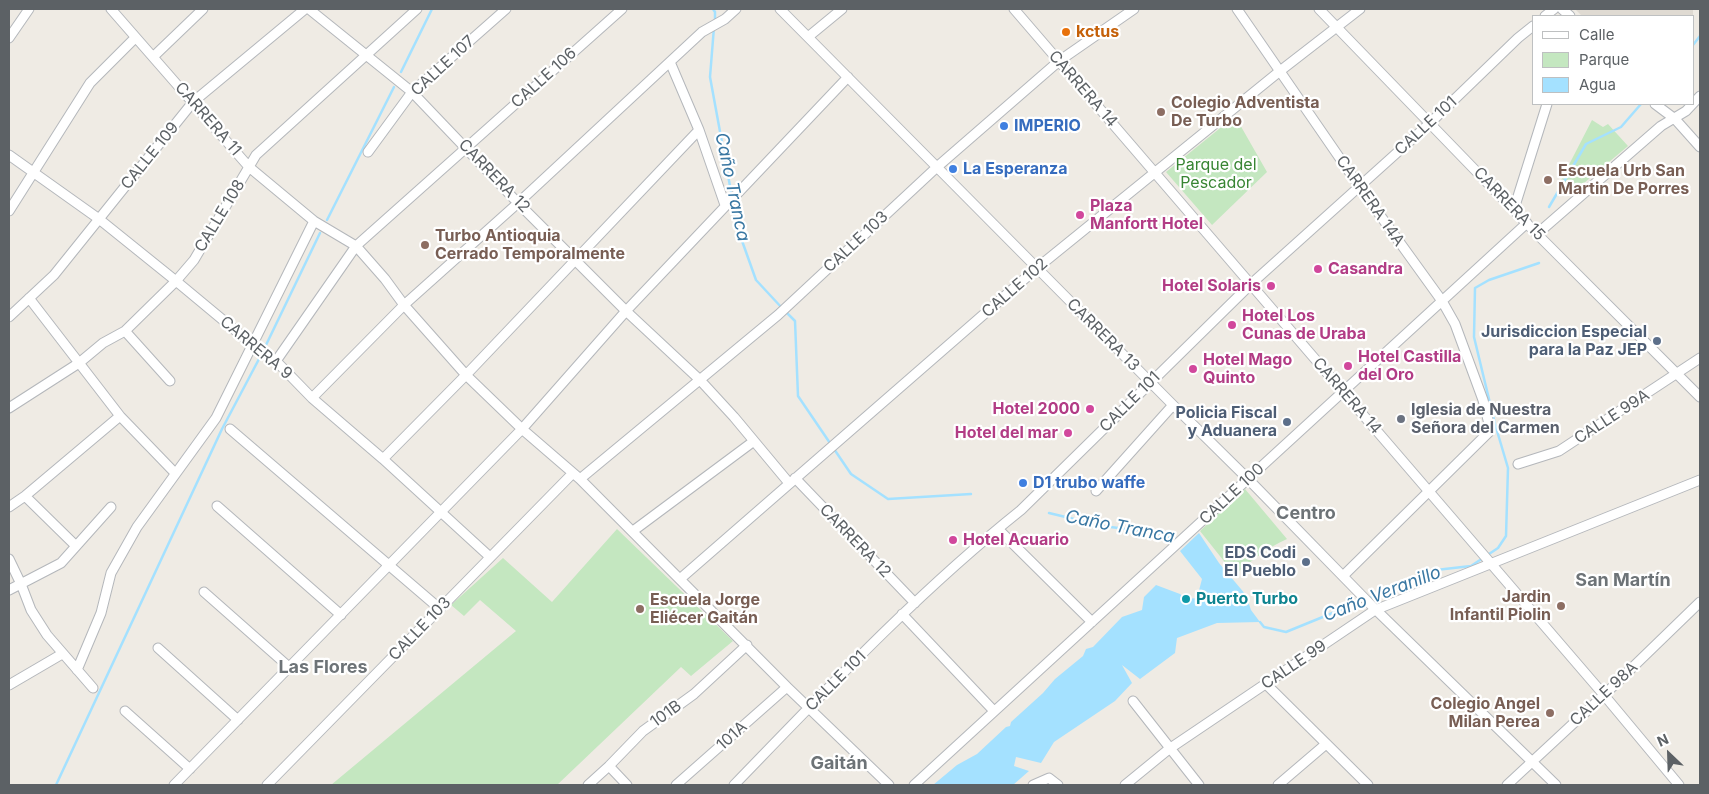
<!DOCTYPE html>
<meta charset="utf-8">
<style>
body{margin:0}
#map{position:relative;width:1709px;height:794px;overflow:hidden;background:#efebe4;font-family:Inter,sans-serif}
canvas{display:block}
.frame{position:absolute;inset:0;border:10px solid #5c6165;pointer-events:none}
.legend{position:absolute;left:1532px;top:15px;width:162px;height:90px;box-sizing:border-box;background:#fff;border:1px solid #bec0c1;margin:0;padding:6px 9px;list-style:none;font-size:15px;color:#5c6165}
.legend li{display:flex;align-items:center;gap:10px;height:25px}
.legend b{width:25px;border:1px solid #bec0c1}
.north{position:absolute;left:1644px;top:729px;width:50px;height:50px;-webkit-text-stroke:4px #fff;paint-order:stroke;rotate:336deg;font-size:14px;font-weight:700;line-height:20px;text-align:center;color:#5c6165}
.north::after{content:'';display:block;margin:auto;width:18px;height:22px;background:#5c6165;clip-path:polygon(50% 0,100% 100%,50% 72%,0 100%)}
</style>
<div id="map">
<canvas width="1709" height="794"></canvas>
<div class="frame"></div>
<ul class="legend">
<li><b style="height:6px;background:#fff"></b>Calle</li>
<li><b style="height:14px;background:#c4e7c0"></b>Parque</li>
<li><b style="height:14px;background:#a4e1ff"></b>Agua</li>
</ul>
<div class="north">N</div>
</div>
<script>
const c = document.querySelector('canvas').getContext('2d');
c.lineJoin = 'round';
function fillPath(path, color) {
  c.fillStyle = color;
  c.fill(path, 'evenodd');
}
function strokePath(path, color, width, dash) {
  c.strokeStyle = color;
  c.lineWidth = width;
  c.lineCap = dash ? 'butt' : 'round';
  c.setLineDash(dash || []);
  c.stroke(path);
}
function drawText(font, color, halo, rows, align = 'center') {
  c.font = font + ' Inter,sans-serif';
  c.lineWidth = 4.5;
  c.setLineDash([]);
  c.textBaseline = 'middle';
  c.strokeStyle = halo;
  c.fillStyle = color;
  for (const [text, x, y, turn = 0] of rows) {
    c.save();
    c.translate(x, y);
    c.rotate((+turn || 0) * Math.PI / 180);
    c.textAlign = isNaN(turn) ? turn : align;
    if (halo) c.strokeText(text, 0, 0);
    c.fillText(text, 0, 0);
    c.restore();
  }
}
const education = new Path2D(`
 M1575,9H1693V20V16H1582Z`);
const green = new Path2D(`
 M1235,116L1267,172L1212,225L1166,172Z
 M1592,120L1603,127L1608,124L1628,146L1571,194L1557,188Z
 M1245,489L1287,539C1267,548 1252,560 1235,575L1200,531Z
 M617,529L733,641L691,676L681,667L557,785H331L516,631L480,600L464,616L451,605L503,558L552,602Z`);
const water = new Path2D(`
 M1199,533L1219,563L1246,595L1251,610L1260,622L1217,623L1177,638L1175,653L1140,679L1122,665L1132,683L1115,701L1054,742L1041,763L1016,757L1014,766L1029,771L1013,785H933L957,765L977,754L1006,727L1010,726L1011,722L1043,693L1055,679L1083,656L1086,649L1093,647L1122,617L1142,610L1144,597L1156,585L1180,594L1186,599L1197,598L1202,579L1180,551Z`);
const stream = new Path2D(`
 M713,9L715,12V21
 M714,27L710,77L732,197
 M1693,45L1700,36
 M401,72L432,9
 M732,202L736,224L756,280L782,308
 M1549,207L1586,144L1621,127L1641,104
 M327,220L394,87
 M786,312L795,321L798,396L851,474L888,499L971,494
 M266,345L320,233
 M1049,513L1103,526L1156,533L1177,539
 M1367,599L1436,570L1471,566L1498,548L1506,536L1508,468L1495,424L1474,337L1475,288L1489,280L1539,263
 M1260,622L1264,627L1286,632L1362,601
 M56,785L222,429L259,359`);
const street = new Path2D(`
 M111,9L249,167L314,221L356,246L385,279L404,305L466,375L522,429L580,479L787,687L889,785
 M309,9L412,92L518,203L626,311L700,380L734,417L789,483
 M780,9L1173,405L1248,479L1372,606L1556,785
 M1014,9L1604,695L1679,785
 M1237,9L1359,186L1442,301L1455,324L1483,400L1489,424V432L1343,576
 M1319,9L1537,234L1700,397
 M1562,9L1570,16
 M1545,16L1554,9
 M808,37L842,9
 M9,38L29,9
 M153,57L203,9
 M1655,104L1675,119L1700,147
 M699,130L725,205
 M368,152L412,92L506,9
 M9,155L99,219L176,281L253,345L276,361L312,398L383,459L490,557
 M1514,209L1547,104
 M9,211L90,83L135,38
 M1537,234L1661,126L1686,111L1700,96
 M29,298L120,416L175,473
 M9,317L54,275L193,102L305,9
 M125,331L170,381
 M276,361L356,246L622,9
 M312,398L404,305L518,203L702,32L725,19L736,9
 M9,408L79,363L103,343L125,331L176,281L194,260L256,155L417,9
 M230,429L440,609
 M383,459L466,375L699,130L670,62
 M1518,464L1559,451L1700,358
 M795,478L915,603
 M580,479L778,315L937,167L1059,61L1134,9
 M1096,491L1173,405
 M25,496L76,546
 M217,506L341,615
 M9,507L25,496L120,416
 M998,529L1092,622
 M633,531L754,441
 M9,559L21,584L31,610L47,635L93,688
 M680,579L1037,268L1280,71L1360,9
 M9,590L61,563L111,507
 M204,592L289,667
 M902,614L994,711
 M158,648L238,720
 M77,670L101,613L111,573L137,527L216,418L314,221
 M1266,684L1368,785
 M9,685L62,654
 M1133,701L1199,785
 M125,711L190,769
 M609,766L627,785
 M174,785L522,429L626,311L848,77
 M267,785L573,473
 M588,785L609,766L643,731L694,694L747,645
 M676,785L787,687
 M734,785C826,690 917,593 1021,510L1251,284L1430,123L1518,38L1533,26
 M914,785L1527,223
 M1033,785L1049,778L1058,785
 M1125,785L1169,749L1375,610L1700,480
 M1278,785L1326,744
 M1507,785L1604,695L1700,602`);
const markers = [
 [1066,32,5,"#e8710a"],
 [1161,112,5,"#8d6e63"],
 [1004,126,5,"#3f7fe0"],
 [953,169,5,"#3f7fe0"],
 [1548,180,5,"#8d6e63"],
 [1080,215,5,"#d1479c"],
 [425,245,5,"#8d6e63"],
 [1318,269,5,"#d1479c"],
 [1271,286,5,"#d1479c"],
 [1232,325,5,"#d1479c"],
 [1657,341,5,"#5c6f8a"],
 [1348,366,5,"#d1479c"],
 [1193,369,5,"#d1479c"],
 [1090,409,5,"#d1479c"],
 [1401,419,5,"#6b7280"],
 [1287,422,5,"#5c6f8a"],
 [1068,433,5,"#d1479c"],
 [1023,483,5,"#3f7fe0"],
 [953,540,5,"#d1479c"],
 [1306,562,5,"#5c6f8a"],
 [1186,599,5,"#0f9aa8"],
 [1561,606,5,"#8d6e63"],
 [640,609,5,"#8d6e63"],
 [1550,713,5,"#8d6e63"]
];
const foodNames = [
 ["kctus",1076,32]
];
const streetNames = [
 ["CALLE 107",443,66,-43],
 ["CALLE 106",544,78,-42],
 ["CARRERA 14",1083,89,49],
 ["CARRERA 11",208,119,49],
 ["CALLE 101",1426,126,-43],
 ["CALLE 109",150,156,-51],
 ["CARRERA 12",494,176,46],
 ["CARRERA 14A",1370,201,55],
 ["CARRERA 15",1509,204,46],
 ["CALLE 108",220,216,-59],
 ["CALLE 103",856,242,-43],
 ["CALLE 102",1015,288,-41],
 ["CARRERA 13",1103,335,45],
 ["CARRERA 9",256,348,40],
 ["CARRERA 14",1347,396,49],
 ["CALLE 101",1130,402,-45],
 ["CALLE 99A",1612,417,-33],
 ["CALLE 100",1232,494,-43],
 ["CARRERA 12",855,541,46],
 ["CALLE 103",420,629,-46],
 ["CALLE 99",1294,665,-34],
 ["CALLE 101",836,681,-45],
 ["CALLE 98A",1604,694,-43],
 ["101B",666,714,-36],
 ["101A",732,736,-42]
];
const educationNames = [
 ["Colegio Adventista",1171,103],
 ["De Turbo",1171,121],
 ["Escuela Urb San",1558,171],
 ["Martin De Porres",1558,189],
 ["Turbo Antioquia",435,236],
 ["Cerrado Temporalmente",435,254],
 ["Jardin",1551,597,"right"],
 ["Infantil Piolin",1551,615,"right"],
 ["Escuela Jorge",650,600],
 ["Eliécer Gaitán",650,618],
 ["Colegio Angel",1540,704,"right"],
 ["Milan Perea",1540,722,"right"]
];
const shopNames = [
 ["IMPERIO",1014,126],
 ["La Esperanza",963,169],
 ["D1 trubo waffe",1033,483]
];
const parkNames = [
 ["Parque del",1216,165],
 ["Pescador",1216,183]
];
const hotelNames = [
 ["Plaza",1090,206],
 ["Manfortt Hotel",1090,224],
 ["Casandra",1328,269],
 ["Hotel Solaris",1261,286,"right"],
 ["Hotel Los",1242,316],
 ["Cunas de Uraba",1242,334],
 ["Hotel Castilla",1358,357],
 ["del Oro",1358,375],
 ["Hotel Mago",1203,360],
 ["Quinto",1203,378],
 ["Hotel 2000",1080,409,"right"],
 ["Hotel del mar",1058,433,"right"],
 ["Hotel Acuario",963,540]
];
const serviceNames = [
 ["Jurisdiccion Especial",1647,332],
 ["para la Paz JEP",1647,350],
 ["Policia Fiscal",1277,413],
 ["y Aduanera",1277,431],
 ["EDS Codi",1296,553],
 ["El Pueblo",1296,571]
];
const worshipNames = [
 ["Iglesia de Nuestra",1411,410],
 ["Señora del Carmen",1411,428]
];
const cultureNames = [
 ["Puerto Turbo",1196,599]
];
const waterNames = [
 ["Caño Tranca",732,187,78],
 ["Caño Tranca",1120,527,11],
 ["Caño Veranillo",1382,594,-21]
];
const neighbourhoodNames = [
 ["Centro",1306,514],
 ["San Martín",1623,581],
 ["Las Flores",323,668],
 ["Gaitán",839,764]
];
fillPath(education, '#dfdad2');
fillPath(green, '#c4e7c0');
fillPath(water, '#a4e1ff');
strokePath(stream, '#a4e1ff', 2.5);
strokePath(street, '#b4b7bb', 11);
strokePath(street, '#fff', 9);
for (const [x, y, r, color] of markers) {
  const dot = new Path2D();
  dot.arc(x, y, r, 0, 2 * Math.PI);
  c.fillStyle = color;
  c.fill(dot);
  strokePath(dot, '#fff', 2);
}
drawText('bold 16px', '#c56008', '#fff', foodNames, 'left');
drawText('16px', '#5c6165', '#fff', streetNames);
drawText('bold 16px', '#785e54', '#fff', educationNames, 'left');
drawText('bold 16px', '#366cbe', '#fff', shopNames, 'left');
drawText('16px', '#388533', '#fff', parkNames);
drawText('bold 16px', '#b23c85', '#fff', hotelNames, 'left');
drawText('bold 16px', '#4e5e75', '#fff', serviceNames, 'right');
drawText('bold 16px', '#5b616d', '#fff', worshipNames, 'left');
drawText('bold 16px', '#0d838f', '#fff', cultureNames, 'left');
drawText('italic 18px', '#3977a2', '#fff', waterNames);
drawText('bold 18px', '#6d7377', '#fff', neighbourhoodNames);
</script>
